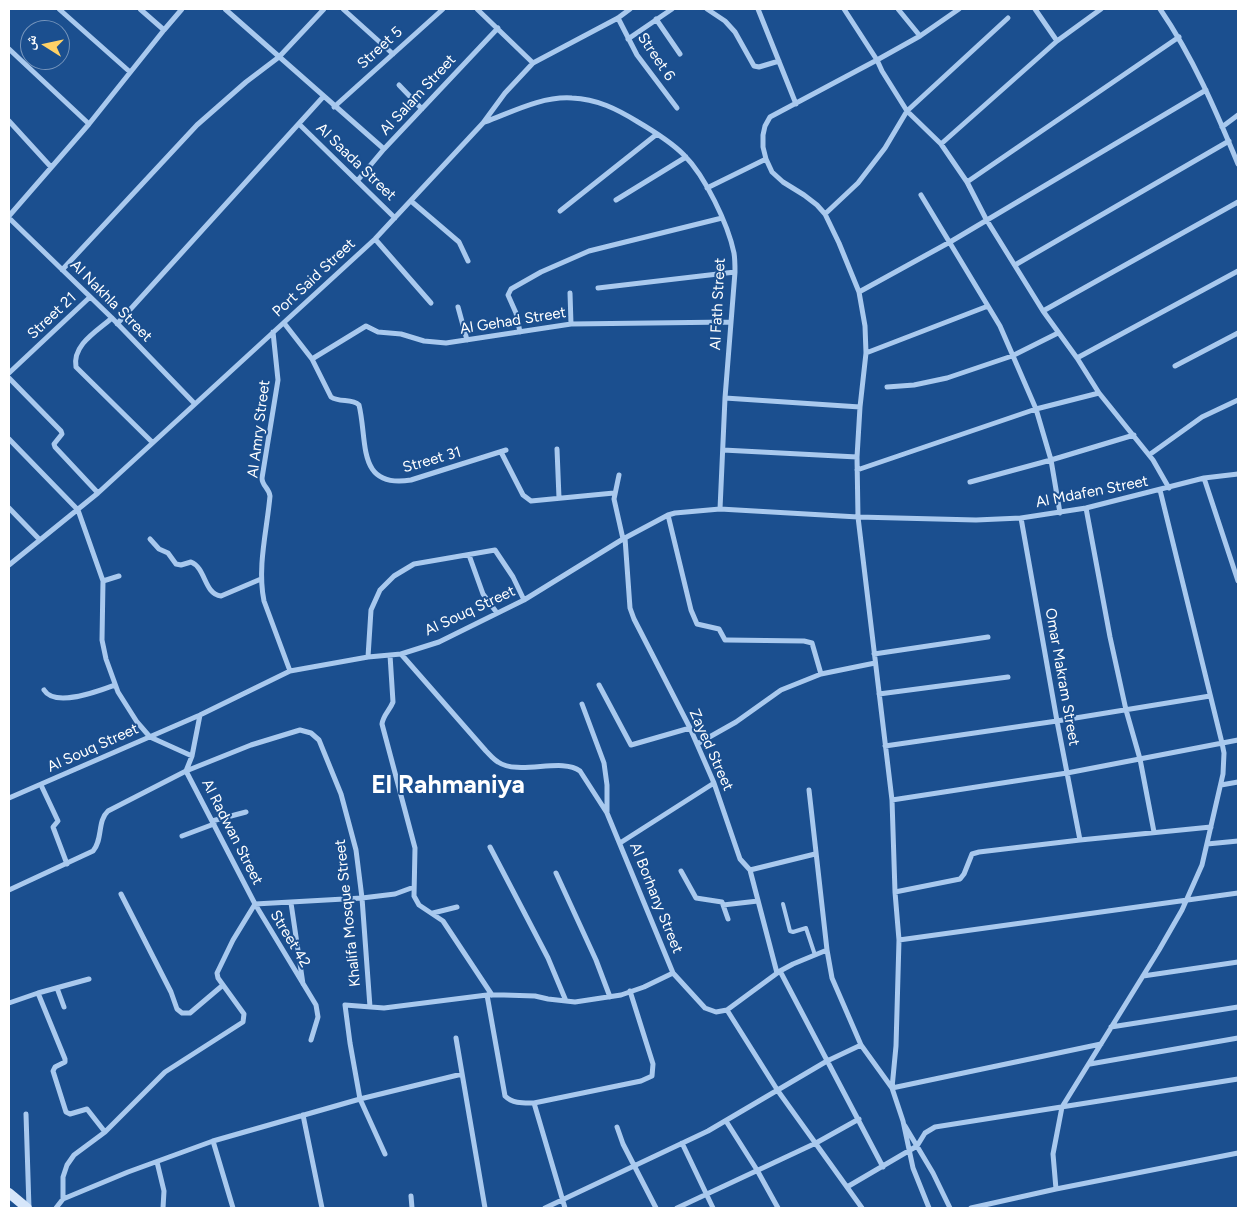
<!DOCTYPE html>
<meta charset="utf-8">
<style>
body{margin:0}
#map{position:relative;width:1247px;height:1217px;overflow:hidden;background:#1b4f8f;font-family:Figtree,"Noto Naskh Arabic",sans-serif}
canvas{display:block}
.frame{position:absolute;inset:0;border:10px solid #fff;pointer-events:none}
.north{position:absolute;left:20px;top:20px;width:50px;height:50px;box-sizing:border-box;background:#1b4f8f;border:1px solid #7695bc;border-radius:50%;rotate:280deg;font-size:14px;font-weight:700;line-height:20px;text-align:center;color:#fff}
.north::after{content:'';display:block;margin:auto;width:18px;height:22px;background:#ffd166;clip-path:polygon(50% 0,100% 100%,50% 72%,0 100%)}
</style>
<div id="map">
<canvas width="1247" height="1217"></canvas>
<div class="frame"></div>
<div class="north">ش</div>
</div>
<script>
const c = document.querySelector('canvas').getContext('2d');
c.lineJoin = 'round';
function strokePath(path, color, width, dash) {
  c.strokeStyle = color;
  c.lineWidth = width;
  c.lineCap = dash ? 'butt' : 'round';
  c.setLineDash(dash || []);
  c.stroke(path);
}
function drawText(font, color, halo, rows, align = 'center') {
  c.font = font + ' Figtree,sans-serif';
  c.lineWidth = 4;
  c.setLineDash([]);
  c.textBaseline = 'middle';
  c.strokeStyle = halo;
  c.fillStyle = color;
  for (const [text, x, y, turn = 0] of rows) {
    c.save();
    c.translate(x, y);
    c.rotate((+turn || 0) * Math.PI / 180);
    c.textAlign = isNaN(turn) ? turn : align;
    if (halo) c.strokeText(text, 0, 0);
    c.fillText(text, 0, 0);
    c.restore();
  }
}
const lane = new Path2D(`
 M783,904L790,931L793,932L806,928L815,955`);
const street = new Path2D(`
 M59,9L130,72
 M140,9L164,30
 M225,9L384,149
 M343,9L393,54
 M477,9L533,63
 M707,9L725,21L735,32L754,66L759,67L779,61
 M758,9L796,104
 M844,9L877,60L770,117L765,126L763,135V147L766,159L772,172L783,182L804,195L817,205L825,214L839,243L859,292L865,326L866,353L860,407L857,457L858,517L892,800L895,892L899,940L896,1046L892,1088L903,1121L913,1168L929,1208
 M898,9L920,36
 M959,9L920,36L877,60L882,71L907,111L941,144L967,182L986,219L1043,311L1077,358L1099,393L1153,460L1169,488
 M1035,9L1057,41
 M1160,9C1193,57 1216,111 1238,164
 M618,18L637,55L677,108
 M656,19L680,54
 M628,39L672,9
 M9,49L89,124
 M399,85L422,109
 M334,107L443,9
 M9,121L51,167
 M485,122C512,112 542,96 572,98C597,99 617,109 638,122C655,132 671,142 684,155C705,176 728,224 734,253C735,259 735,265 735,272L725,398L720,509
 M299,124L395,218
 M1222,127L1238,115
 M941,144L1057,41L1101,9
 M358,180L384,149L498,28
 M967,182L1179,37
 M707,188L766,159
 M921,195L1000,326L1036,409L1051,460L1060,513
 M616,200L686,157
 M411,201L459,242L468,261
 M560,211L657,134
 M825,214L858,183L885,148L907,111L1008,18
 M9,216L89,124L164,30L182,9
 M9,218L112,318L194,403
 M375,239L431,303
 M1015,265L1229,141
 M62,270L197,125L246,82L279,57L324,9
 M598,288L735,272
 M859,292L950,242L1206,90
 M570,293L571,324
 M458,307L467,340
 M1043,311L1238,202
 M112,318C97,331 72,345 76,367L152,442
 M284,323L312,359L331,397C340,403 352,398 359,405C368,441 356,489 411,480L506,450
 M117,324L323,97
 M273,332L278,380L262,478C262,486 269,488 270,496C267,530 257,567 264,601L290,671
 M520,332L516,313L508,295L511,289L541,272L589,251L722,218
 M866,353L988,306
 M1077,358L1238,271
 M312,359L366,326L378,332L401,334L424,341L446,343L571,324L730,322
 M1175,366L1238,333
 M9,373L90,297
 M9,378L61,431L62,434L54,444L55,447L98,493
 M887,387L914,385L947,378L1012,356L1058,333
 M725,398L860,407
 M9,439L78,510L103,581L102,640L106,659L118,692L137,722L150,737L192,756
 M557,449L559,498
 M723,450L857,457
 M501,452L523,495L531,501L614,493
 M1149,455L1202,417L1238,400
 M857,470L1036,409L1099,393
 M619,475L614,499L623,539
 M1204,478L1238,581
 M970,482L1051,460L1134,435
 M9,508L40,540
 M1086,508L1110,637L1126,710L1140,759L1154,832
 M668,515L691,610L697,624L719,629L725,640H727L804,641L812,643L821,674
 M1021,518L1057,721L1080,840
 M625,538L630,608L634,619L690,728L714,783L740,859L750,870L777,973
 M150,539L159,549L168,553L176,564L181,565L191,562C206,568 204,594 221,596L261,579
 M469,555L483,594L497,613
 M9,565L98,493L375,239L483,123L505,93L533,63L618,18L630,9
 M103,581L119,576
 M401,654L486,751C490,755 493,759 498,762C519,776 562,757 580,771L607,813L673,973L705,1008L716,1012L727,1010L780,971L793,964L827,950L832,978L861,1045L892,1088L1101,1044
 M874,654L988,637
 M390,655L393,702C390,710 383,715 382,724L415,848L414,896L419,905L443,921L492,995
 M368,657L371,610L380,590L394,576L414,564L495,550L513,577L524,600
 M599,685L631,745L690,728
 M44,690C55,708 99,691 115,685
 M879,694L1008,677
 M582,704L604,763L607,785V812
 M200,715L192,756L186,771L255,904L316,1005L318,1017L311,1040
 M697,744L736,722L781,690L821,674L875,663
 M885,746L1057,721L1210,696
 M41,785L58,821L53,827L67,864
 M1221,785L1238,782
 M809,790L827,950
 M9,798L200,715L290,671L368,657L401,654L439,642L524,600L623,539L668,515L675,513L720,509L858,517L976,520L1021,518L1086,508L1204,478L1238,474
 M892,800L1067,773L1238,740
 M212,821L246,812
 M182,836L214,824
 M620,843L714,783
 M1207,844L1238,841
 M490,847L548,958L566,1001
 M750,870L815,854
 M681,871L696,898L722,902L728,919
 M556,873L596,960L610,997
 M9,890L93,851C103,840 97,821 108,811L186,771L251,745L300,730L311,733L319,740L341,794L356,850L362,898L370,1007
 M895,892L960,879L964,874L972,854L979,852L1080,840L1211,827
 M121,894L171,992L177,1009L182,1013H190L223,985
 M291,903L303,984
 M255,904L362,898L395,894L414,887
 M723,905L758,901
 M433,913L457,907
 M899,940L1238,893
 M780,971L883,1167
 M1143,976L1238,962
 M57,988L64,1007
 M38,993L65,1059V1062L55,1067L53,1071L66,1112L70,1114L87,1109L105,1132
 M487,995L505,1096C513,1104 524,1103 534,1103L565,1208
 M9,1003L38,993L89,979
 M727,1010L778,1091L862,1208
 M1111,1027L1238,1007
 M456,1038L485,1208
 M1090,1064L1238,1038
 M534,1103L641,1081L652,1076L653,1064L630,991
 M26,1114L29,1208
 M303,1115L322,1208
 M726,1121L757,1170L778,1208
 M905,1126L933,1173L950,1208
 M617,1127L623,1144L656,1208
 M213,1141L233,1208
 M682,1143L713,1208
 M385,1154L360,1099L350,1043L345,1005L384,1008L487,995H504L535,996L548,999L575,1002L621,995L644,987L673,973
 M157,1162L164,1191L163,1208
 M847,1187L917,1146L925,1133L935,1127L1238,1079
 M1056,1189L1053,1154L1062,1107L1159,950L1182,910L1202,865L1223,774L1224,753L1222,743L1160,490
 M411,1196L412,1208
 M63,1199V1177L67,1165L74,1155L105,1132L165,1072L243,1022L244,1014L218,978L217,973L233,940L255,904
 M56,1208L63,1199L128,1172L213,1141L360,1099L462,1074
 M545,1208L708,1131L827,1061L861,1045
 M677,1208L816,1143L859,1119
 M971,1208L1056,1189L1238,1153`);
const secondary = new Path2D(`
 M9,1193L27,1208`);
const streetNames = [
 ["Street 5",380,48,-42],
 ["Street 6",656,57,56],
 ["Al Salam Street",418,95,-47],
 ["Al Saada Street",356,162,44],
 ["Port Said Street",314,278,-43],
 ["Al Nakhla Street",111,301,45],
 ["Al Fath Street",718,304,-87],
 ["Street 21",52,316,-43],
 ["Al Gehad Street",513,321,-9],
 ["Al Amry Street",259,429,-83],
 ["Street 31",432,460,-16],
 ["Al Mdafen Street",1092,492,-11],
 ["Al Souq Street",470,611,-25],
 ["Omar Makram Street",1062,677,80],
 ["Al Souq Street",93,748,-24],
 ["Zayed Street",711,750,66],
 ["Al Radwan Street",232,832,63],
 ["Al Borhany Street",656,898,68],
 ["Khalifa Mosque Street",348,913,-96],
 ["Street 42",290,939,59]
];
const townNames = [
 ["El Rahmaniya",448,786]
];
strokePath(lane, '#a9c9ee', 4);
strokePath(street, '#a9c9ee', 5);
strokePath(secondary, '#d6e6fa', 10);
drawText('15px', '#fff', '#1b4f8f', streetNames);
drawText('bold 25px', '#fff', '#1b4f8f', townNames);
</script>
